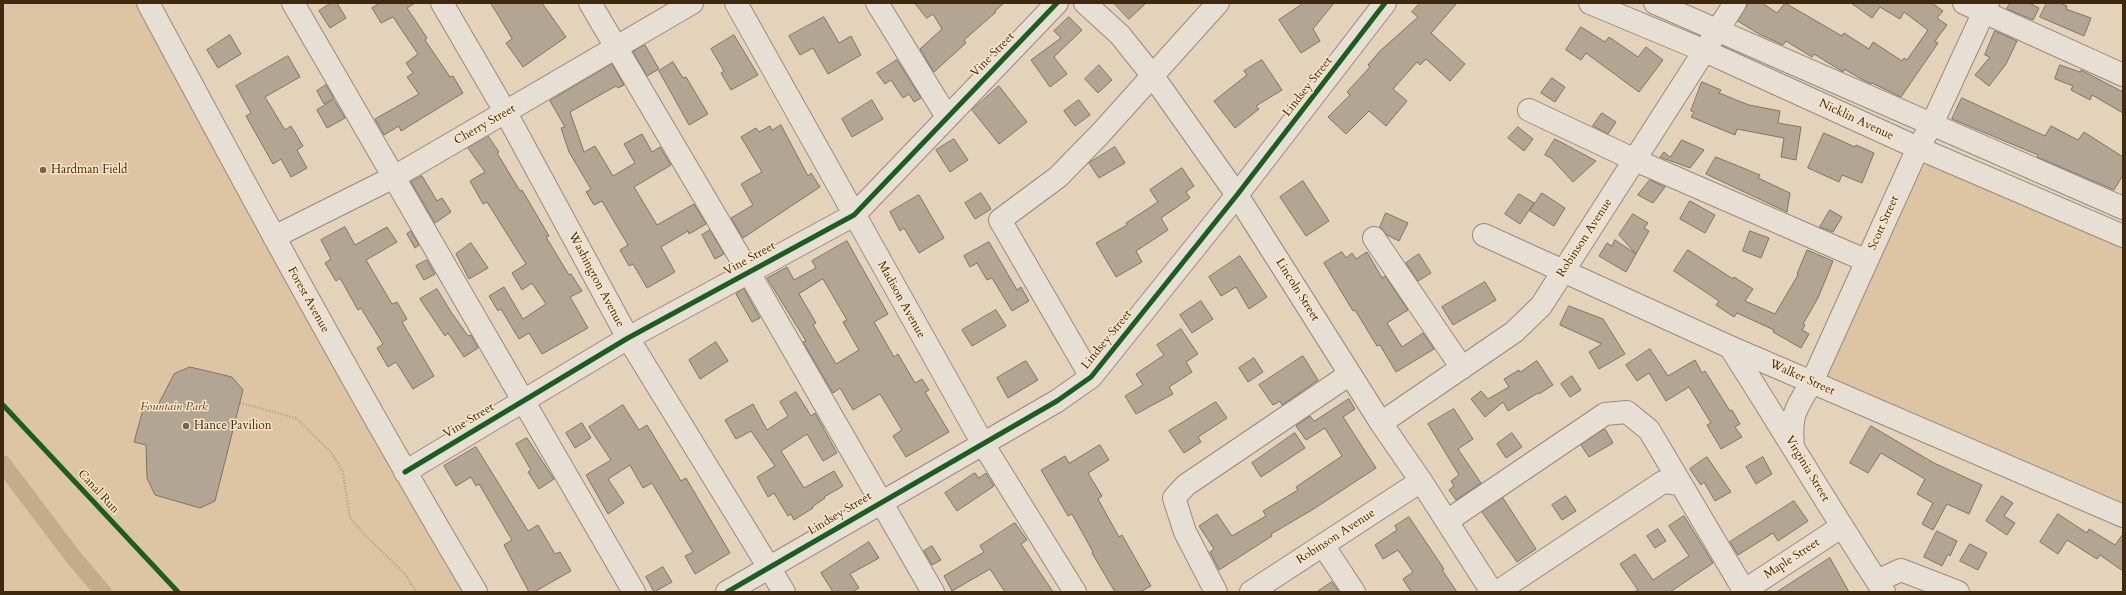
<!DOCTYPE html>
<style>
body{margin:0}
#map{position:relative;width:2126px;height:595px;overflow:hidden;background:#e4d2ba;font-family:Cardo,serif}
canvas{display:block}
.frame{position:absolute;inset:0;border:4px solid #3e280f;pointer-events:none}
</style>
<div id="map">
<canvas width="2126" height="595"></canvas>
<div class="frame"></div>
</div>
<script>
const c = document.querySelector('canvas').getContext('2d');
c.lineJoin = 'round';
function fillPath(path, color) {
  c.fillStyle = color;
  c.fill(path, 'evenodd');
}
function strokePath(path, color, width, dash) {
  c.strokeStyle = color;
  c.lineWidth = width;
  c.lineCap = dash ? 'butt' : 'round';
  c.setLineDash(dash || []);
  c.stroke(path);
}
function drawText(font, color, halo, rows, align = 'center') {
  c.font = font + ' Cardo,serif';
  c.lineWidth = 3;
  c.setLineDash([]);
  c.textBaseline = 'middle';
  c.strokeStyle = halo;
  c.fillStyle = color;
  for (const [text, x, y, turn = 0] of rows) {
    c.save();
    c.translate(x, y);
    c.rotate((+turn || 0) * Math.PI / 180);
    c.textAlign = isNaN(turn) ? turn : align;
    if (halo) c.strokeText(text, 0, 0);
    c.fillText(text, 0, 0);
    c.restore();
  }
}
const green = new Path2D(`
 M3,3H148L476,592H3Z
 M1918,148L2123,236V516L1812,382Z`);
const canal = new Path2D(`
 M3,464L74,558L103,592`);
const building = new Path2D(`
 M331,3H337L346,18L330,28L319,11Z
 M381,3H415L407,8L427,38L425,40L450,77L453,76L463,93L401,131L399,126L384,135L375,119L419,94L407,77L413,73L406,63L418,54L393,17L381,23L372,8Z
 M491,3H542L566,37L523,67L506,43L512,39Z
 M915,3H1004L995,11L996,12L964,40L966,43L934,72L920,49L942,29L933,14L927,18Z
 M1114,3H1146L1129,19Z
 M1304,3H1334L1313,29L1320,41L1301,53L1279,20Z
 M1420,3H1457L1431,33L1465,64L1450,81L1426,59L1420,65L1417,62L1393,89L1407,101L1386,126L1369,111L1346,134L1328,117L1350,95L1347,92L1370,67L1368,65L1380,51L1418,17L1412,12Z
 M1749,3H1762L1777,13L1785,3L1842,36L1844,33L1869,49L1873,42L1902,61L1904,58L1907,60L1928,30L1904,12L1900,19L1880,7L1872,18L1851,3H1932L1943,11L1937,18L1947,25L1935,41L1938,43L1901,97L1872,83L1871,84L1863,80L1844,69L1843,72L1840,70L1814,54L1812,57L1786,41L1783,45L1759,34L1738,21Z
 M2010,3H2029L2039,8L2033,20L2007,9Z
 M2047,3H2060L2067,6L2066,9L2091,18L2084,36L2040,17Z
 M824,17L839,43L851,36L861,55L828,74L813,48L800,55L789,36Z
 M1069,17L1082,30L1054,57L1067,74L1050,87L1031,60L1061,38L1054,31Z
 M1581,27L1605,42L1609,37L1638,57L1646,47L1663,60L1639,92L1586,53L1581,60L1566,50Z
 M1995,31L2017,41L2006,64L1989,86L1975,75L1990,57L1985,55Z
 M230,35L241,54L218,68L207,50Z
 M734,35L758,75L731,90L721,73L724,71L711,49Z
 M645,45L659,69L647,76L633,52Z
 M288,56L300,77L265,97L285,130L291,126L303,146L297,150L307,168L291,177L281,159L273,164L246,116L251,113L236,86Z
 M897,60L921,98L914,102L909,94L903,98L891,80L885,84L877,73Z
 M1262,60L1282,90L1256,106L1259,109L1235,128L1214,101L1247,75L1244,71Z
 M673,62L683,78L686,77L708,114L689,125L659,71Z
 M612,64L624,85L618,88L616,86L570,112L584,152L595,146L613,176L635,163L624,144L642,134L652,152L660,147L671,165L634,187L657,225L694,204L706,224L689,234L688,231L661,247L675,272L647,288L633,264L629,266L620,250L628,245L602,201L594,205L586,192L591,189L569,152L561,128L565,127L550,101Z
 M1099,65L1112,80L1098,93L1085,79Z
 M2060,65L2080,72L2081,70L2123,92V113L2092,95L2090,100L2071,90L2073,86L2055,79Z
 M1552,78L1565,87L1555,102L1541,93Z
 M1702,82L1721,90L1719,93L1749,105L1780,111L1778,123L1801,127L1796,160L1781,157L1784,138L1737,129L1735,135L1691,117L1694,112L1691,111Z
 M326,85L334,98L324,104L317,91Z
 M999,86L1027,122L999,144L972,110Z
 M1962,98L2045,136L2051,126L2078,140L2084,132L2123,157V175L2114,190L2037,157L2038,155L1952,119Z
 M334,100L345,118L327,128L317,110Z
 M872,100L883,119L852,137L842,119Z
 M1079,100L1090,115L1075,126L1064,111Z
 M1602,113L1616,122L1608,134L1593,126Z
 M781,125L808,176L811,173L820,187L743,238L731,218L753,205L741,184L762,172L741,137L756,128L759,132L770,126L772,130Z
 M1518,127L1533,139L1524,151L1508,138Z
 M1824,133L1855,147L1856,145L1874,153L1862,183L1842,175L1839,182L1808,168Z
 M488,136L499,152L497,153L520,191L522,190L549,236L546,237L569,275L571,274L582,291L570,297L588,328L542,354L529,333L519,339L501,309L498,311L489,296L504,287L523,319L546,304L532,283L522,290L512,273L526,264L487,202L483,204L470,181L485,172L468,148Z
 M954,139L968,160L950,172L936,150Z
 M1555,139L1596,161L1573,182L1551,158L1545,155Z
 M1682,140L1704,150L1690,168L1660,157L1664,152L1670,157Z
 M1115,147L1125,163L1099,178L1089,163Z
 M1716,157L1760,175L1758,178L1790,193L1787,212L1706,174Z
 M1182,168L1194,186L1186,192L1190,198L1161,218L1168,230L1136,251L1142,262L1116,277L1096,243L1127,225L1126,223L1158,202L1150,190Z
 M422,176L437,201L442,198L451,212L435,223L411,182Z
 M1650,180L1665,187L1653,203L1638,195Z
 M1303,181L1329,221L1306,236L1280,197Z
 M981,193L991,209L975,219L965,203Z
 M1542,193L1565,208L1554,226L1530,211Z
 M1519,194L1534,203L1520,224L1505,214Z
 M919,195L944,238L919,253L904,228L900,231L890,212Z
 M1690,201L1715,215L1705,233L1680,219Z
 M1830,210L1842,217L1833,232L1820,227Z
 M1386,213L1408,223L1399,241L1387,235L1380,227Z
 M1633,214L1648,223L1644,228L1649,231L1636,254L1619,235Z
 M345,227L355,245L387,227L397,242L366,260L392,304L397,302L407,319L402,322L434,376L413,389L396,362L388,367L377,348L383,344L361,308L358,310L340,278L336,281L325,263L331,259L321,240Z
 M710,230L724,254L715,259L702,235Z
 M411,231L419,245L415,248L407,234Z
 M1750,231L1769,238L1761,258L1743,251Z
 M1615,240L1636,254L1626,272L1599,256L1607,243L1612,246Z
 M847,241L888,314L874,322L894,357L898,354L915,383L922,379L929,390L925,392L949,432L906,457L893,436L902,430L880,394L853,410L840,388L833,393L803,342L806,341L767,278L787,267L794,280L816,268L812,261ZM823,279L847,320L843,322L859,350L836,364L813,325L816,323L799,294Z
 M989,242L1017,290L1021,287L1029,301L1012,311L992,278L987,280L977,263L970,267L964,256Z
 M471,243L488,268L469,279L456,254Z
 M1688,250L1733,279L1734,277L1753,289L1745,301L1775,314L1798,275L1797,274L1807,250L1833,261L1818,298L1803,324L1805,325L1802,330L1809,334L1801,348L1773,332L1774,330L1737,313L1734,317L1716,305L1719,301L1674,271Z
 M1342,252L1346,258L1352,253L1356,259L1367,252L1382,278L1385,276L1408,310L1387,323L1402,347L1423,333L1434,349L1396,372L1380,345L1377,346L1355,310L1353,311L1324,263Z
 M1419,254L1431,273L1418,281L1406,263Z
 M1240,256L1267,297L1249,309L1236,287L1221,296L1209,277Z
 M427,260L435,274L424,280L416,266Z
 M1485,282L1496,300L1453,325L1442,307Z
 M437,289L451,312L468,336L471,335L478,348L464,357L448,333L445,336L420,299Z
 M744,289L760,318L752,322L736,294Z
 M1201,301L1213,319L1192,333L1180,315Z
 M1569,306L1603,319L1625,354L1599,369L1589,352L1602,344L1560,325Z
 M996,310L1006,326L972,346L962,330Z
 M1181,329L1198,354L1186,362L1192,372L1169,387L1173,394L1136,414L1125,396L1143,385L1136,374L1164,355L1157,345Z
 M716,342L728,361L700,379L689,360Z
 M1650,349L1668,376L1695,360L1702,373L1705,371L1730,411L1732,410L1740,424L1735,427L1742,437L1721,449L1707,425L1711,423L1689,387L1666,401L1649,373L1637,381L1626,365Z
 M1303,356L1318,380L1282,405L1280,401L1273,405L1259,385Z
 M1254,358L1263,372L1248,382L1239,368Z
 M1026,361L1038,380L1008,398L997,378Z
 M1537,361L1553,385L1539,394L1538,393L1508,411L1503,402L1485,417L1471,399L1481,391L1488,399L1509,387L1504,379L1519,370L1520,372Z
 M190,367L232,377L243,390L215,501L200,508L155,495L147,478L146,445L134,442L144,406L156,409L174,374Z
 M1572,376L1581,390L1570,397L1561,384Z
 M796,392L811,416L815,413L837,453L823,461L807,434L781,451L804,488L834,471L843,486L824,497L825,498L812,507L813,508L794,520L791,514L788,516L774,493L768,497L757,477L775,466L751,431L736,439L725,420L753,404L767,430L788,416L780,402Z
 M1349,399L1355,409L1343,417L1376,468L1312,510L1271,534L1272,536L1219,570L1210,552L1214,549L1199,526L1217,514L1232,536L1266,516L1263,511L1298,490L1296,487L1342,456L1325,428L1306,440L1296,426L1310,416L1314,421Z
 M1216,402L1227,418L1198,437L1201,442L1184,453L1169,431Z
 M623,405L639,430L647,425L681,481L686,478L730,553L695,574L685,556L693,552L652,483L643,488L630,465L608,479L624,503L608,514L586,475L611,460L589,427Z
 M1454,409L1473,439L1458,449L1481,483L1456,500L1449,490L1454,486L1451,481L1459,475L1428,424Z
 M582,423L591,438L575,448L566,433Z
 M1871,426L1934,463L1982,485L1969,514L1947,504L1933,530L1922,524L1933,503L1917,494L1925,479L1881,453L1868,473L1850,463Z
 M1605,429L1613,443L1589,457L1581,445Z
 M1295,433L1305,448L1261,477L1252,463Z
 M1512,433L1522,447L1506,458L1497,444Z
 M527,438L554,479L539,489L528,472L531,470L516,444Z
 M1100,445L1109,460L1088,473L1102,496L1098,499L1119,537L1122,535L1151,586L1140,592H1115L1092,553L1093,552L1072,514L1068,516L1041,470L1065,456L1069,463Z
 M476,447L528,531L538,525L555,554L560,552L571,571L534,592H529L504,545L512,540L479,484L476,486L471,477L456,486L444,466Z
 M1707,457L1731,492L1715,501L1704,482L1701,485L1690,469Z
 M1763,457L1772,474L1756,484L1746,467Z
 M975,473L979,478L986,473L994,486L957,511L945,493Z
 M1566,496L1576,511L1562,520L1552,505Z
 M2002,496L2013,503L2004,516L2015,523L2007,535L1986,521Z
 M1503,498L1536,549L1517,562L1482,512Z
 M1794,501L1808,521L1778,541L1773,533L1738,555L1730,542Z
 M2058,514L2087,533L2089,529L2115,545L2123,534V571L2100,555L2097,559L2067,540L2058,554L2040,542Z
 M1684,516L1713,563L1670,592H1635L1638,590L1620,564L1635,554L1653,580L1689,556L1669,526Z
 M1409,517L1444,569L1442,570L1457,592H1411L1403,579L1413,572L1398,550L1383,559L1375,545L1397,530L1395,526Z
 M1015,523L1027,540L1021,544L1053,592H1005L990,569L952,591L944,576L984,552L980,546Z
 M1658,529L1666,541L1655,548L1647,536Z
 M1937,531L1957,541L1950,556L1948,554L1942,566L1924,557Z
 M869,542L879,558L850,574L859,588L852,592H833L821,573Z
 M1970,544L1987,553L1978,570L1960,561Z
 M932,546L941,560L932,565L924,551Z
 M1830,558L1849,592H1777Z
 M663,567L672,582L654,592L646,577Z
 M1332,582L1339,592H1317Z`);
const path = new Path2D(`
 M240,403L296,418L331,452L343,472L350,518L364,534L406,575L416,592`);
const minor = new Path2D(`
 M148,3C254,201 361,399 476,592
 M293,3L634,592
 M442,3L506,113L628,338L784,592
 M590,3L748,271L933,592
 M736,3L983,444L1075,592
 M877,3L947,117
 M1085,3L1120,35L1152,75L1237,195L1381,423L1421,481L1492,592
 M1590,3L1705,51L1918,148L2123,236
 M1655,3L2123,208
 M1964,3L2123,75
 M1529,110L1635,160L1867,261
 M1484,235L1730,347L2123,516
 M274,237L394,177L692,3
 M1374,238L1462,368
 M1730,347C1782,428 1831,511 1884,592
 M1091,377L1000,220L1058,177L1100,134L1218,3
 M1381,423L1514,332L1541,306L1735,3
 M1793,446C1790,415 1796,408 1812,382L1918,148L1932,124L1988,3
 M405,472L628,338L854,215L1057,3
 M1447,521L1605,414L1627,412L1649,430L1745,592
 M1323,545L1354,592
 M1877,581L1901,570L1958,592
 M727,592L1057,401L1091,377L1237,195L1385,3
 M1216,592L1185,532L1174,498L1186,485L1350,374
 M1251,592L1421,481
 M1497,592L1663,482L1681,484
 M1742,592L1841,527`);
const cycleway = new Path2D(`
 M3,405L178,592
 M405,472L628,338L854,215L1057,3
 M727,592L1057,401L1091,377L1237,195L1385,3`);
const markers = [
 [43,170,4,"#78644b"],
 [186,426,4,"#78644b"]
];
const streetNames = [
 ["Vine Street",993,55,-46],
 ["Lindsey Street",1308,87,-52],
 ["Nicklin Avenue",1856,120,25],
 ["Cherry Street",485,125,-30],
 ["Scott Street",1884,223,-66],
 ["Robinson Avenue",1585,238,-57],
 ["Vine Street",750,259,-29],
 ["Washington Avenue",596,280,62],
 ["Lincoln Street",1297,290,58],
 ["Forest Avenue",308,300,61],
 ["Madison Avenue",901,300,61],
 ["Lindsey Street",1107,340,-51],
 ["Walker Street",1802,378,24],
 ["Vine Street",469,421,-31],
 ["Virginia Street",1807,469,59],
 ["Canal Run",98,492,47],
 ["Lindsey Street",840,514,-31],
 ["Robinson Avenue",1336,537,-33],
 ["Maple Street",1792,559,-33]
];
const poiNames = [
 ["Hardman Field",51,170],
 ["Hance Pavilion",194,426]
];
const parkNames = [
 ["Fountain Park",174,407]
];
fillPath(green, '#ddc4a2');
strokePath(canal, '#c4ab89', 17);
fillPath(building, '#b2a593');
strokePath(building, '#807464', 1);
strokePath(minor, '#988b7b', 24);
strokePath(path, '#a8a094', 2.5, [1, 2]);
strokePath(minor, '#e7dfd3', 22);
strokePath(cycleway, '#1b5e20', 5);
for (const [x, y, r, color] of markers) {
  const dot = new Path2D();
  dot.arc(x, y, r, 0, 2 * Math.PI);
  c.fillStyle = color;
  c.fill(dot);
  strokePath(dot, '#f9e4c6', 1.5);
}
drawText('12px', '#3e280f', '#f9e4c6', streetNames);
drawText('12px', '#3e280f', '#f9e4c6', poiNames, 'left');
drawText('italic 12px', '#5d4528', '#f9e4c6', parkNames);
</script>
